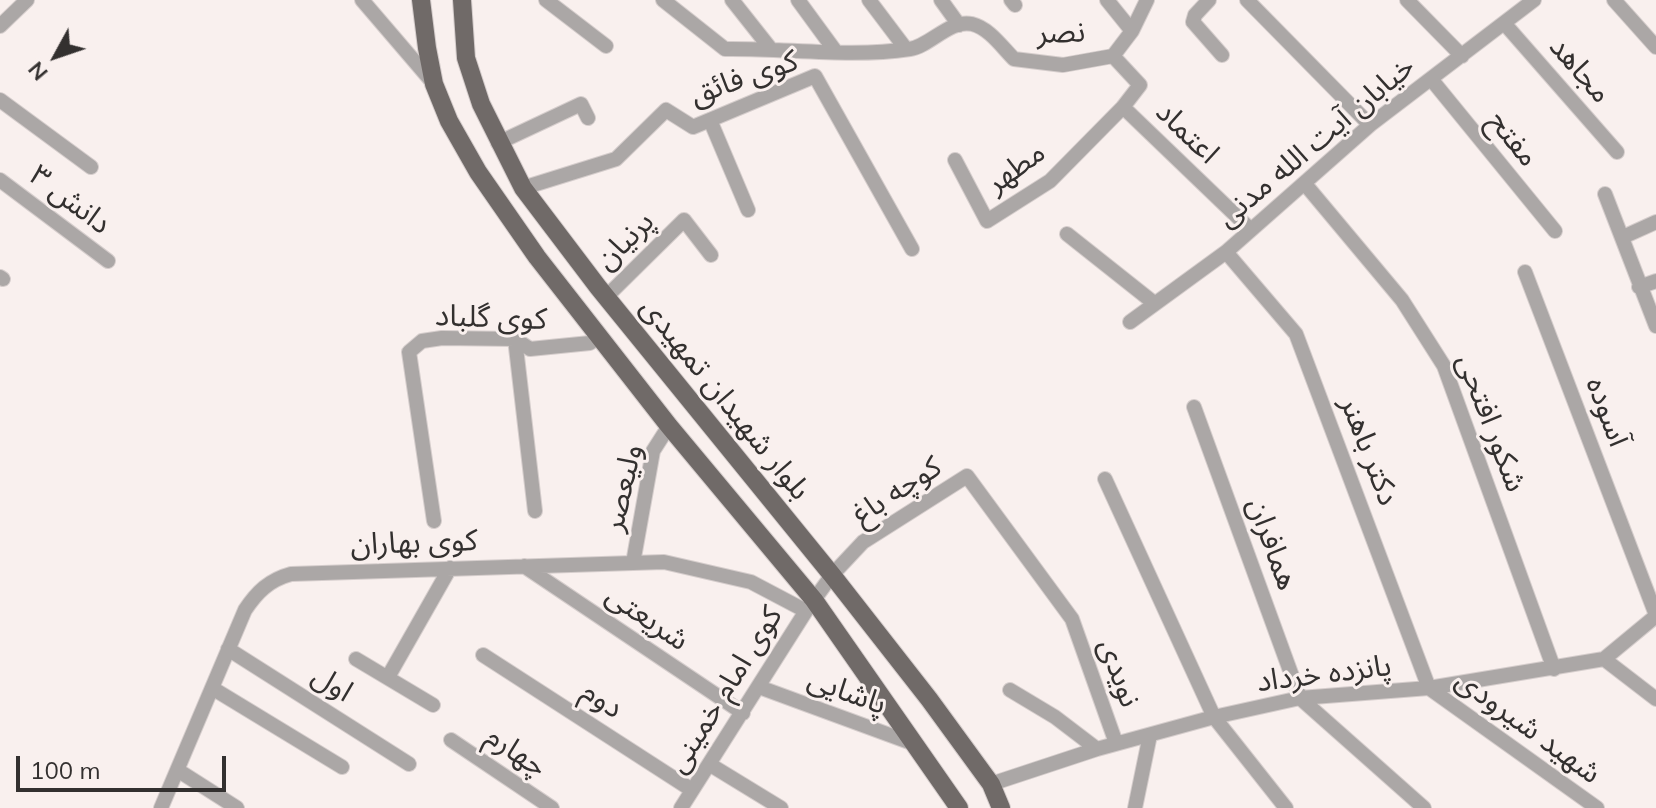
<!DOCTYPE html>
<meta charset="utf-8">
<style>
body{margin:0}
#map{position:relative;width:1656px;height:808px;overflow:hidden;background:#f9f0ee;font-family:Mulish,sans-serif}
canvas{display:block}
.north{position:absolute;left:16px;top:16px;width:80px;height:80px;-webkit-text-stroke:6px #f9f0ee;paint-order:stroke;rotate:230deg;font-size:22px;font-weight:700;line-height:32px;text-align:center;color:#33302f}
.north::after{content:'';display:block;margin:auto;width:28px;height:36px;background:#33302f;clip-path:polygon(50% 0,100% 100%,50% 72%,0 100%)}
.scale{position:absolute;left:16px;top:756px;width:210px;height:36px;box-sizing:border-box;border:4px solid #33302f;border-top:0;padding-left:10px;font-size:24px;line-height:28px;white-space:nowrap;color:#33302f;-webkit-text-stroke:6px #f9f0ee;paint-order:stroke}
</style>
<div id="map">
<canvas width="1656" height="808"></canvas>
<div class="north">N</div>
<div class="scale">100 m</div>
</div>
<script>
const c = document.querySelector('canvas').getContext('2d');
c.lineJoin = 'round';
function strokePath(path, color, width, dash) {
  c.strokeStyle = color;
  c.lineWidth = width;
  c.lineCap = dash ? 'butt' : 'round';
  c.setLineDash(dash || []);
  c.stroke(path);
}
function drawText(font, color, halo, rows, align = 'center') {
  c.font = font + ' Mulish,"Noto Sans Arabic",sans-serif';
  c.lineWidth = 6;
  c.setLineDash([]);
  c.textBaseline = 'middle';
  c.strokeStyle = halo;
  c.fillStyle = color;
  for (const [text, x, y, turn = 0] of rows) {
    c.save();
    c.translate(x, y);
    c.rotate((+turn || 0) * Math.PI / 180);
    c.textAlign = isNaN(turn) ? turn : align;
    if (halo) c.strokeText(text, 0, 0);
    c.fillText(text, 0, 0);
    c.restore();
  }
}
const minor = new Path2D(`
 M362,0L434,84
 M546,0L606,46
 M663,0L725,49C786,48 849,58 910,49C930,46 950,19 972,24C989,28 1002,47 1014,59L1063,65L1113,56
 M732,0L770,48
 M798,0L836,52
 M869,0L906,49
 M941,0L959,25
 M1011,0L1015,5
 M1107,0L1132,31
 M1209,0L1195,15L1193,22L1222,55
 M1247,0L1370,125
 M1407,0L1462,56
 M1614,0L1656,47
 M1504,23L1617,152
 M0,26L27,0
 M1431,79L1555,231
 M0,100L91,167
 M1123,107L1250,229
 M710,120L748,210
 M498,143L581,104L588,118
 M955,160L987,221L1050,181L1123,107L1140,85L1113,56L1132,31L1147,0
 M0,180L108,261
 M1305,184L1402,300L1444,366L1554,669
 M523,188L616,159L666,110L693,127L815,76L912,249
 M1605,194L1656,326
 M1067,234L1154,303
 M1623,237L1656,222
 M1226,252L1296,334L1429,688L1597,808
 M1525,272L1656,615
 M0,277L3,279
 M1639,287L1656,281
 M606,297L684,220L711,255
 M1130,322L1226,252L1370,125L1534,0
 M515,339L535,511
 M1194,407L1300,698L1424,808
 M1105,479L1214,717L1286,808
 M434,521L409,352L422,341L442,338L515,339L530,349L590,343L599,336
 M633,563L653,451L669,426
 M524,566L743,713
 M228,649L409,764
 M483,655L692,790
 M356,659L433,705
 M1604,659L1656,699
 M388,677L450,568
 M759,687L917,745
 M212,688L342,767
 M1010,690L1055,717L1097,749
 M451,740L552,808
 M709,764L781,808
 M179,771L237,808
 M991,784L1097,749L1214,717L1300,698L1429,688L1604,659L1656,616
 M161,808L245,610C257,592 269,580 291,574L664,562L751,582L806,611
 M681,808L806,611L832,575L863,542L967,476L1072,619L1116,743
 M1135,808L1150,735`);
const major = new Path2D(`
 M421,0L427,48L434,84L449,121L478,172L537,257L669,426L814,600L959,808
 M462,0L466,58L481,104L523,188L598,287L832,575L929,699L991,784L1001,808`);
const streetNames = [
 ["نصر",1061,33,-2],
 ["مجاهد",1580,70,49],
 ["کوی فائق",744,78,-19],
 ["اعتماد",1187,133,44],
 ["مفتح",1513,139,51],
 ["خیابان آیت الله مدنی",1316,142,-40],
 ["مطهر",1016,168,-36],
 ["دانش ۳",70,200,37],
 ["پرنیان",625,241,-45],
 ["کوی گلباد",491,318,2],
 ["بلوار شهیدان تمهیدی",725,399,51],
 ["آسوده",1607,412,69],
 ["شکور افتحی",1491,423,69],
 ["دکتر باهنر",1369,451,69],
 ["ولیعصر",623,488,-77],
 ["کوچه باغ",897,491,-33],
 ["کوی بهاران",414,543,-2],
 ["همافران",1272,544,70],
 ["شریعتی",647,618,34],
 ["نویدی",1119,673,70],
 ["پانزده خرداد",1324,674,-7],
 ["اول",332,684,32],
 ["کوی امام خمینی",725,690,-58],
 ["پاشایی",847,692,20],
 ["دوم",602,700,33],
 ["شهید شیرودی",1528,727,36],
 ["چهارم",516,752,34]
];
strokePath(minor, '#d5cdcc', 16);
strokePath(major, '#d5cdcc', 20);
strokePath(minor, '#aba7a6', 14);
strokePath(major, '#706a68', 18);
drawText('30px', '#33302f', '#f9f0ee', streetNames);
</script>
